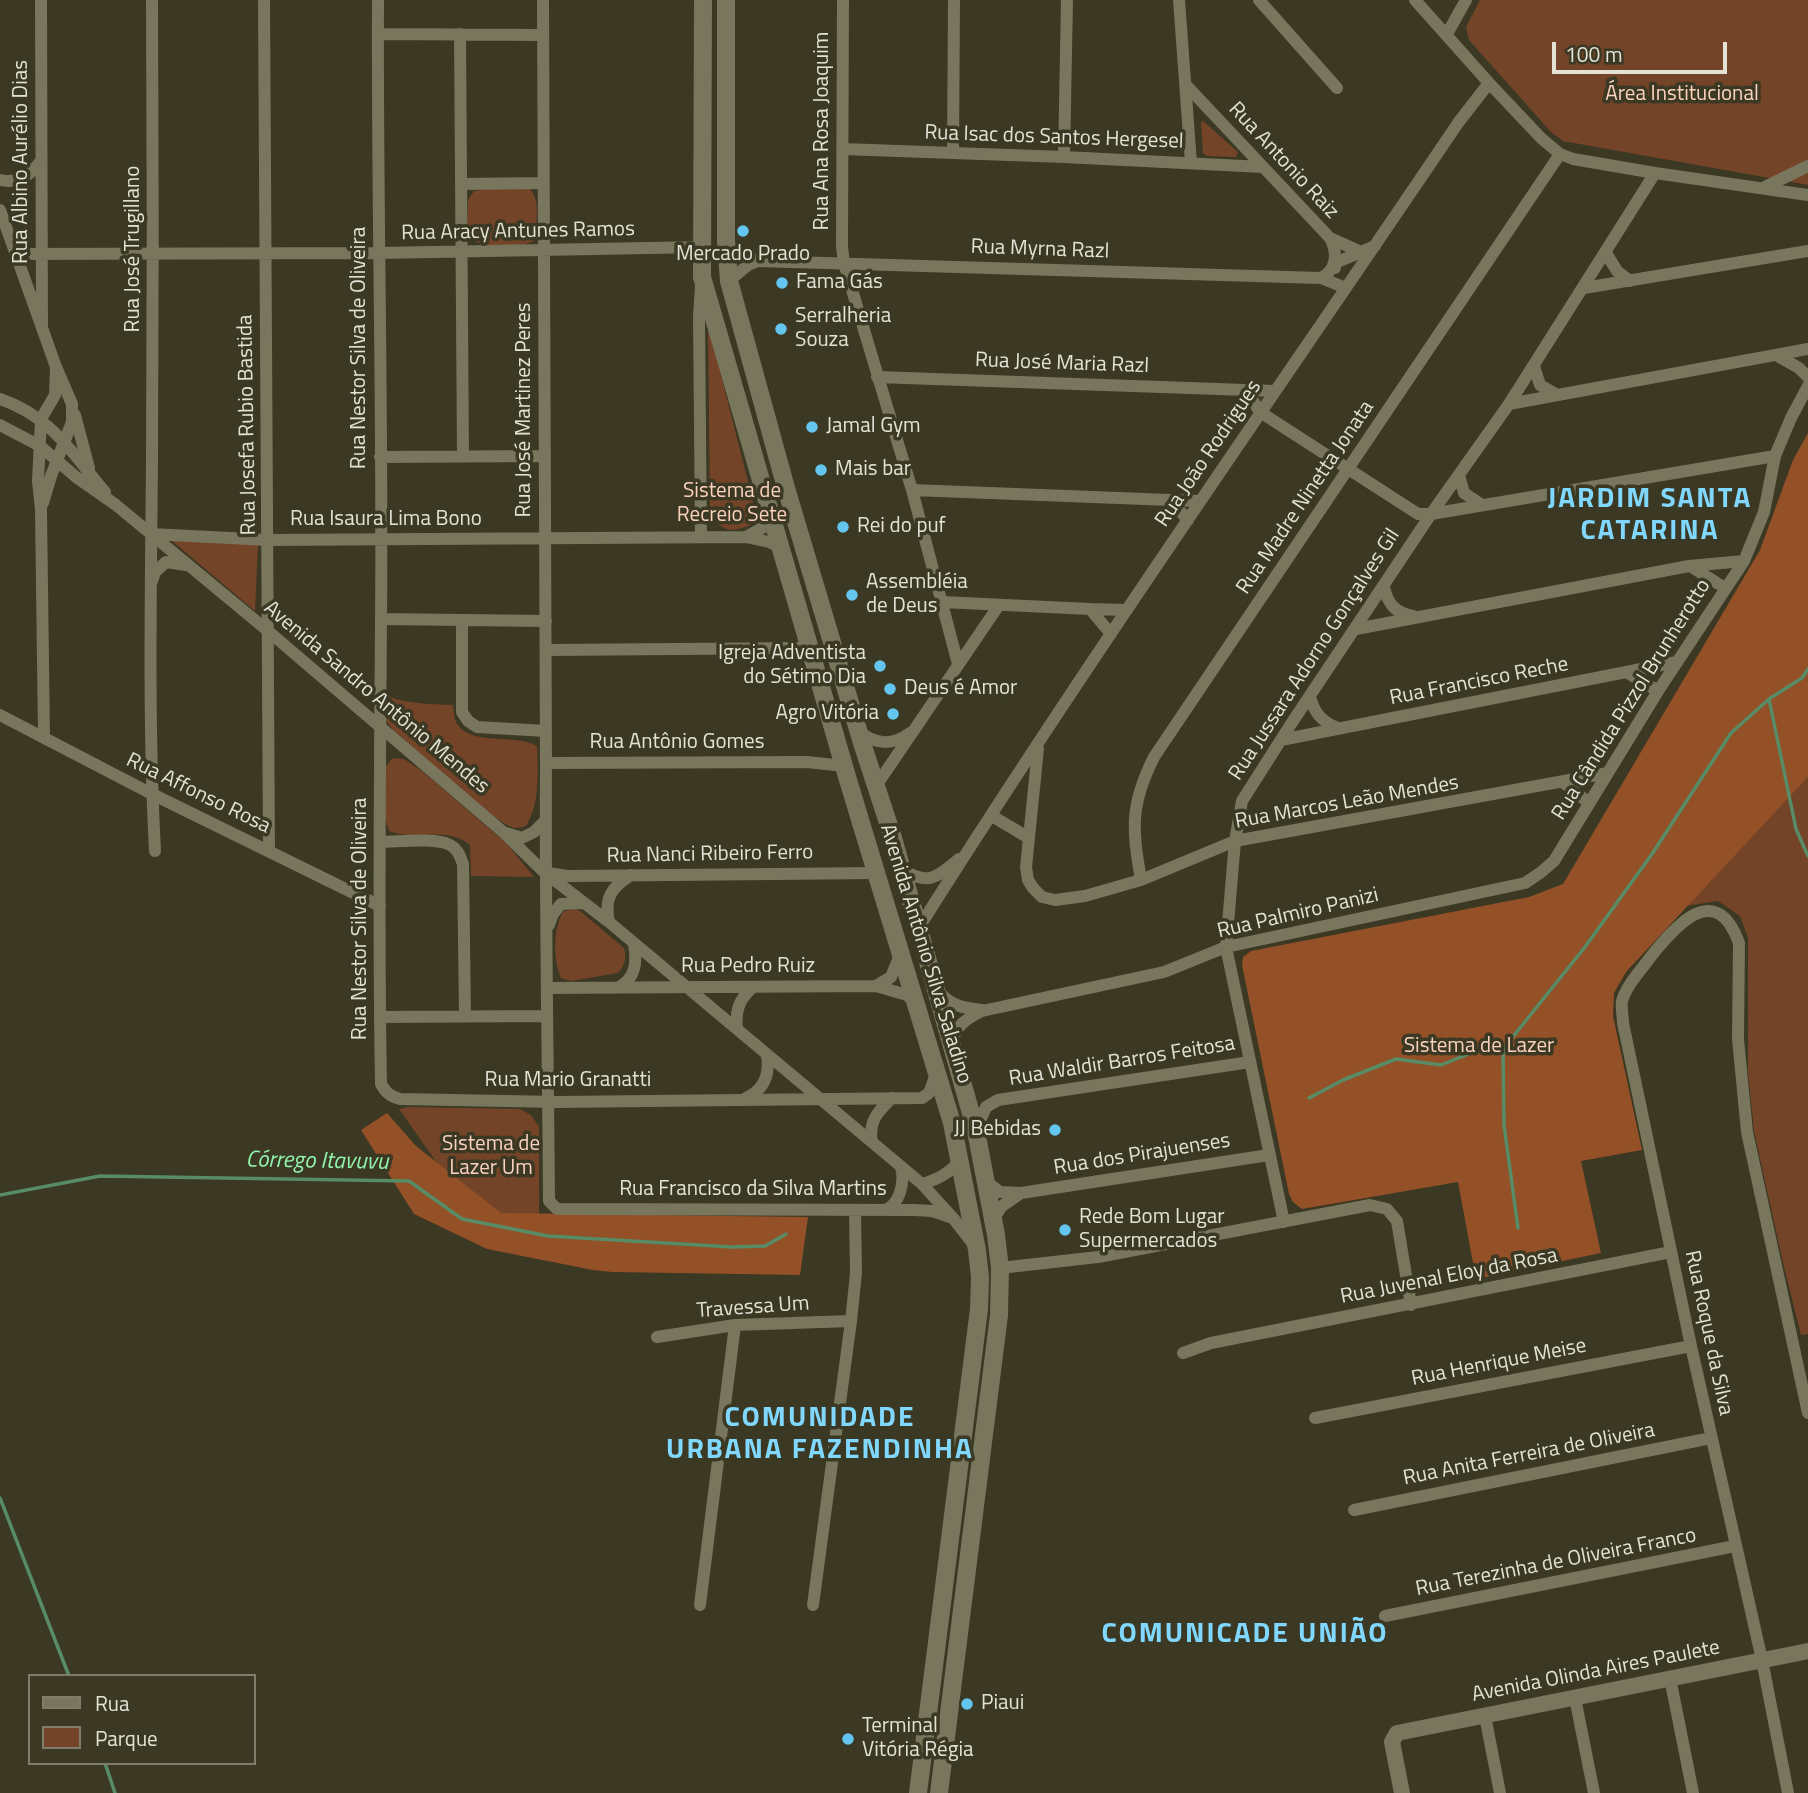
<!DOCTYPE html>
<meta charset="utf-8">
<style>
body{margin:0}
#map{position:relative;width:1808px;height:1793px;overflow:hidden;background:#3b3823;font-family:"Titillium Web",sans-serif}
canvas{display:block}
.legend{position:absolute;left:28px;top:1674px;width:228px;height:91px;box-sizing:border-box;background:#3b3823;border:2px solid #7f7c6a;margin:0;padding:9px 12px;list-style:none;font-size:21px;color:#e4e2d5}
.legend li{display:flex;align-items:center;gap:14px;height:35px}
.legend b{width:35px;border:2px solid #7f7c6a}
.scale{position:absolute;left:1552px;top:42px;width:175px;height:32px;box-sizing:border-box;border:4px solid #e4e2d5;border-top:0;padding-left:9px;font-size:21px;line-height:24px;white-space:nowrap;color:#e4e2d5;-webkit-text-stroke:5px #3b3823;paint-order:stroke}
</style>
<div id="map">
<canvas width="1808" height="1793"></canvas>
<ul class="legend">
<li><b style="height:9px;background:#79765e"></b>Rua</li>
<li><b style="height:19px;background:#744429"></b>Parque</li>
</ul>
<div class="scale">100 m</div>
</div>
<script>
const c = document.querySelector('canvas').getContext('2d');
c.lineJoin = 'round';
function fillPath(path, color) {
  c.fillStyle = color;
  c.fill(path, 'evenodd');
}
function strokePath(path, color, width, dash) {
  c.strokeStyle = color;
  c.lineWidth = width;
  c.lineCap = dash ? 'butt' : 'round';
  c.setLineDash(dash || []);
  c.stroke(path);
}
function drawText(font, color, halo, rows, align = 'center') {
  c.font = font + ' "Titillium Web",sans-serif';
  c.lineWidth = 7;
  c.setLineDash([]);
  c.textBaseline = 'middle';
  c.strokeStyle = halo;
  c.fillStyle = color;
  for (const [text, x, y, turn = 0] of rows) {
    c.save();
    c.translate(x, y);
    c.rotate((+turn || 0) * Math.PI / 180);
    c.textAlign = isNaN(turn) ? turn : align;
    if (halo) c.strokeText(text, 0, 0);
    c.fillText(text, 0, 0);
    c.restore();
  }
}
const green = new Path2D(`
 M1480,0H1808V185L1563,141L1551,132L1469,40L1466,27Z
 M1203,121L1238,152L1236,157L1207,156L1203,153L1201,123Z
 M486,189H530C541,202 536,225 534,241C518,249 480,249 467,236L468,200L474,191Z
 M708,324L756,513L755,523C734,532 726,534 710,516Z
 M171,540L258,545L255,611Z
 M389,697C409,704 431,704 453,705C454,710 454,718 456,722C469,747 515,733 537,746C538,772 540,804 526,826C522,827 518,828 515,828C496,825 413,747 394,731L386,721Z
 M393,758L404,759L422,771L506,843L534,877L471,876L470,845C446,825 416,842 389,831L385,818V767Z
 M1808,777V1334L1801,1335L1784,1267L1754,1131L1748,1072V938L1740,916L1718,901L1686,906Z
 M573,909L580,911L624,948C627,958 625,965 618,973L571,981L561,978C553,960 553,929 563,912Z
 M408,1107L520,1109L531,1115L539,1127V1234L466,1204L399,1109Z`);
const forest = new Path2D(`
 M1808,433V777L1626,972L1614,993L1613,1016L1642,1150L1581,1161L1601,1253L1476,1279L1458,1182L1302,1209L1293,1202L1289,1194L1242,965L1243,957L1251,951L1529,897L1563,884L1760,550L1793,460Z
 M387,1113L416,1146L501,1213L808,1217L800,1275L612,1272L593,1270L487,1249L414,1214L361,1130Z`);
const stream = new Path2D(`
 M1769,699L1796,829L1808,856
 M1309,1098L1343,1080L1396,1059L1441,1065L1476,1051L1502,1049
 M0,1195L100,1176L409,1181L462,1219L548,1236L732,1247L765,1246L786,1234
 M1518,1228L1504,1125L1503,1049L1585,947L1652,854L1731,733L1769,699L1802,678L1808,669
 M0,1498L69,1676
 M105,1763L115,1793`);
const minor = new Path2D(`
 M41,0L42,325
 M152,0C153,153 153,307 152,460C151,590 148,721 155,851
 M264,0L269,850
 M378,0C377,207 383,414 381,621C380,775 378,929 381,1084C386,1093 390,1096 400,1099L557,1102L922,1098L929,1093L936,1074
 M543,0L546,763C545,909 548,1055 549,1201L557,1209L914,1210L932,1211L953,1218
 M843,0L842,247L844,263L912,490L958,664
 M1179,0L1191,163
 M1259,0L1337,88
 M1415,0L1489,83L1541,138L1560,154L1573,159L1655,173L1808,195
 M378,34L543,35
 M460,34L463,456
 M1447,34L1466,0
 M1186,85L1330,238C1338,253 1337,270 1321,278
 M843,149L1064,157L1263,167
 M953,153L954,0
 M1064,157L1067,0
 M0,180C19,184 30,175 41,161
 M461,184L543,183
 M1765,187L1808,166
 M0,210L56,367L72,404V422L51,476L43,503
 M1330,238L1361,252
 M726,241L735,251L758,261L1321,278L1346,288
 M1606,253L1617,271L1630,281
 M15,254L379,253L702,247
 M1335,268V263L1375,246
 M729,281L748,265L758,261
 M1584,288L1808,251
 M1776,355L1799,368L1808,377
 M1534,366L1540,385L1557,395
 M877,377L1246,390
 M1275,391L1246,390L1260,412L1418,514H1431L1775,456
 M0,399C52,417 71,452 105,492
 M1509,404L1808,349
 M75,415L89,468
 M0,425L40,446L76,477L116,505L268,631L502,831L544,872L609,922L922,1184L953,1218L974,1245
 M380,457L545,456
 M1459,475L1464,493L1482,505
 M912,490L1170,500
 M1188,520L1170,500L1200,501
 M151,534L269,540L746,537L769,542L779,547
 M701,537L699,317L701,285
 M746,537L773,522
 M1690,566L1725,588
 M152,581L155,572L166,562L186,565
 M1384,587C1388,604 1395,613 1413,616
 M942,602L1090,609
 M381,619L546,621
 M462,621V712L468,721L477,727L546,731
 M1356,629L1689,566L1744,561
 M1111,634L1090,609L1127,610
 M546,650L809,648
 M1628,673L1658,691
 M1310,696C1314,713 1322,722 1338,728
 M0,715L152,794L380,906
 M858,731C876,745 892,746 910,733
 M44,737L41,510L38,481L41,419L55,395L56,367
 M1281,740L1677,662
 M1038,749L1026,867L1028,880L1033,888L1042,897L1055,900L1085,896L1141,880L1235,841L1608,773
 M546,763L807,762L835,765L843,762
 M1564,783L1589,803
 M876,786L999,605
 M992,816L1029,838
 M506,833L522,838L534,832L546,820
 M380,842C398,842 435,837 450,845C458,849 460,856 463,864L465,1016
 M902,870C930,886 937,877 959,859
 M548,873L567,876L877,873
 M1141,880C1132,828 1130,805 1154,757L1560,154
 M609,922C604,899 611,887 631,875
 M549,925L553,914L561,904L584,903
 M918,929C1091,655 1277,391 1458,123L1489,83
 M876,986L891,977L900,955
 M619,987C636,978 637,962 634,944
 M547,988L876,986L907,995L914,1002
 M939,992C951,1006 964,1008 982,1010
 M380,1017L547,1016
 M737,1029C735,1011 739,999 753,987
 M952,1045C954,1026 966,1019 982,1011L1164,972L1226,947L1525,883L1540,873L1554,861L1658,691L1744,561L1764,512L1775,456L1791,418L1808,386
 M746,1098C764,1090 770,1075 767,1056
 M976,1130L986,1107L998,1100L1250,1062
 M872,1142C868,1122 878,1111 892,1098
 M987,1182L1000,1192L1021,1193L1269,1155
 M922,1184C939,1179 949,1173 961,1160
 M886,1210C900,1203 905,1182 901,1167
 M994,1218L1002,1206L1021,1193
 M1284,1222L1226,947L1235,841L1242,801L1291,724L1431,514L1509,404L1655,173
 M1000,1268L1098,1257L1370,1205L1387,1209L1397,1221L1411,1305
 M657,1337L735,1325L851,1321
 M1183,1353L1211,1343L1671,1252
 M1315,1418L1691,1346
 M1354,1510L1711,1438
 M700,1605L735,1325
 M813,1605L851,1321L856,1273L855,1210
 M1385,1616L1735,1546
 M1670,1678L1693,1793
 M1575,1698L1594,1793
 M1485,1716L1500,1793
 M1788,1793L1762,1660L1691,1346L1623,1023C1623,1016 1621,1008 1622,1001C1627,984 1642,969 1652,955C1677,924 1716,880 1739,943L1738,1039L1747,1132L1808,1413`);
const tertiary = new Path2D(`
 M1402,1793L1392,1742L1397,1733L1808,1651`);
const secondary = new Path2D(`
 M703,0L702,277L848,780L952,1123L977,1250L980,1277L979,1309L918,1793
 M726,0V241L729,281L786,488L862,743L893,838L976,1131L996,1235L1000,1268L999,1315L939,1793`);
const markers = [
 [743,231,7,"#64c5ee"],
 [782,283,7,"#64c5ee"],
 [781,329,7,"#64c5ee"],
 [812,427,7,"#64c5ee"],
 [821,470,7,"#64c5ee"],
 [843,527,7,"#64c5ee"],
 [852,595,7,"#64c5ee"],
 [880,666,7,"#64c5ee"],
 [890,689,7,"#64c5ee"],
 [893,714,7,"#64c5ee"],
 [1055,1130,7,"#64c5ee"],
 [1065,1230,7,"#64c5ee"],
 [967,1704,7,"#64c5ee"],
 [848,1739,7,"#64c5ee"]
];
const parkNames = [
 ["Área Institucional",1682,95],
 ["Sistema de",732,492],
 ["Recreio Sete",732,516],
 ["Sistema de Lazer",1479,1047],
 ["Sistema de",491,1145],
 ["Lazer Um",491,1169]
];
const streetNames = [
 ["Rua Ana Rosa Joaquim",823,131,-90],
 ["Rua Isac dos Santos Hergesel",1054,138,2],
 ["Rua Antonio Raiz",1283,161,47],
 ["Rua Albino Aurélio Dias",22,162,-90],
 ["Rua Aracy Antunes Ramos",518,232,-1],
 ["Rua José Trugillano",134,249,-90],
 ["Rua Myrna Razl",1040,250,2],
 ["Rua Nestor Silva de Oliveira",360,348,-90],
 ["Rua José Maria Razl",1062,364,2],
 ["Rua José Martinez Peres",525,410,-90],
 ["Rua Josefa Rubio Bastida",248,425,-91],
 ["Rua João Rodrigues",1209,454,-56],
 ["Rua Madre Ninetta Jonata",1306,498,-56],
 ["Rua Isaura Lima Bono",386,520],
 ["Rua Jussara Adorno Gonçalves Gil",1315,655,-57],
 ["Rua Francisco Reche",1479,682,-11],
 ["Avenida Sandro Antônio Mendes",376,698,40],
 ["Rua Cândida Pizzol Brunherotto",1632,700,-58],
 ["Rua Antônio Gomes",677,743],
 ["Rua Affonso Rosa",198,794,26],
 ["Rua Marcos Leão Mendes",1347,803,-10],
 ["Rua Nanci Ribeiro Ferro",710,855,-1],
 ["Rua Palmiro Panizi",1298,914,-13],
 ["Rua Nestor Silva de Oliveira",361,919,-90],
 ["Avenida Antônio Silva Saladino",925,954,73],
 ["Rua Pedro Ruiz",748,967],
 ["Rua Waldir Barros Feitosa",1122,1062,-9],
 ["Rua Mario Granatti",568,1081],
 ["Rua dos Pirajuenses",1142,1155,-9],
 ["Rua Francisco da Silva Martins",753,1190],
 ["Rua Juvenal Eloy da Rosa",1449,1277,-11],
 ["Travessa Um",753,1308,-4],
 ["Rua Roque da Silva",1708,1333,78],
 ["Rua Henrique Meise",1499,1363,-11],
 ["Rua Anita Ferreira de Oliveira",1529,1455,-11],
 ["Rua Terezinha de Oliveira Franco",1556,1563,-11],
 ["Avenida Olinda Aires Paulete",1596,1672,-11]
];
const poiNames = [
 ["Mercado Prado",743,255,"center"],
 ["Fama Gás",796,283],
 ["Serralheria",795,317],
 ["Souza",795,341],
 ["Jamal Gym",826,427],
 ["Mais bar",835,470],
 ["Rei do puf",857,527],
 ["Assembléia",866,583],
 ["de Deus",866,607],
 ["Igreja Adventista",866,654,"right"],
 ["do Sétimo Dia",866,678,"right"],
 ["Deus é Amor",904,689],
 ["Agro Vitória",879,714,"right"],
 ["JJ Bebidas",1041,1130,"right"],
 ["Rede Bom Lugar",1079,1218],
 ["Supermercados",1079,1242],
 ["Piaui",981,1704],
 ["Terminal",862,1727],
 ["Vitória Régia",862,1751]
];
const waterNames = [
 ["Córrego Itavuvu",317,1162,1]
];
const districtNames = [
 ["JARDIM SANTA",1650,500],
 ["CATARINA",1650,532],
 ["COMUNIDADE",820,1419],
 ["URBANA FAZENDINHA",820,1451],
 ["COMUNICADE UNIÃO",1245,1635]
];
fillPath(green, '#744429');
fillPath(forest, '#945026');
strokePath(stream, '#578c66', 3.5);
strokePath(minor, '#79765e', 12);
strokePath(tertiary, '#79765e', 16);
strokePath(secondary, '#79765e', 18);
for (const [x, y, r, color] of markers) {
  const dot = new Path2D();
  dot.arc(x, y, r, 0, 2 * Math.PI);
  c.fillStyle = color;
  c.fill(dot);
  strokePath(dot, '#3b3823', 2.5);
}
drawText('21px', '#fbd2bd', '#3b3823', parkNames);
drawText('21px', '#e4e2d5', '#3b3823', streetNames);
drawText('21px', '#e4e2d5', '#3b3823', poiNames, 'left');
drawText('italic 23px', '#91f4ac', '#3b3823', waterNames);
c.letterSpacing = '2px';
drawText('bold 28px', '#80d8fe', '#3b3823', districtNames);
c.letterSpacing = '0px';
</script>
